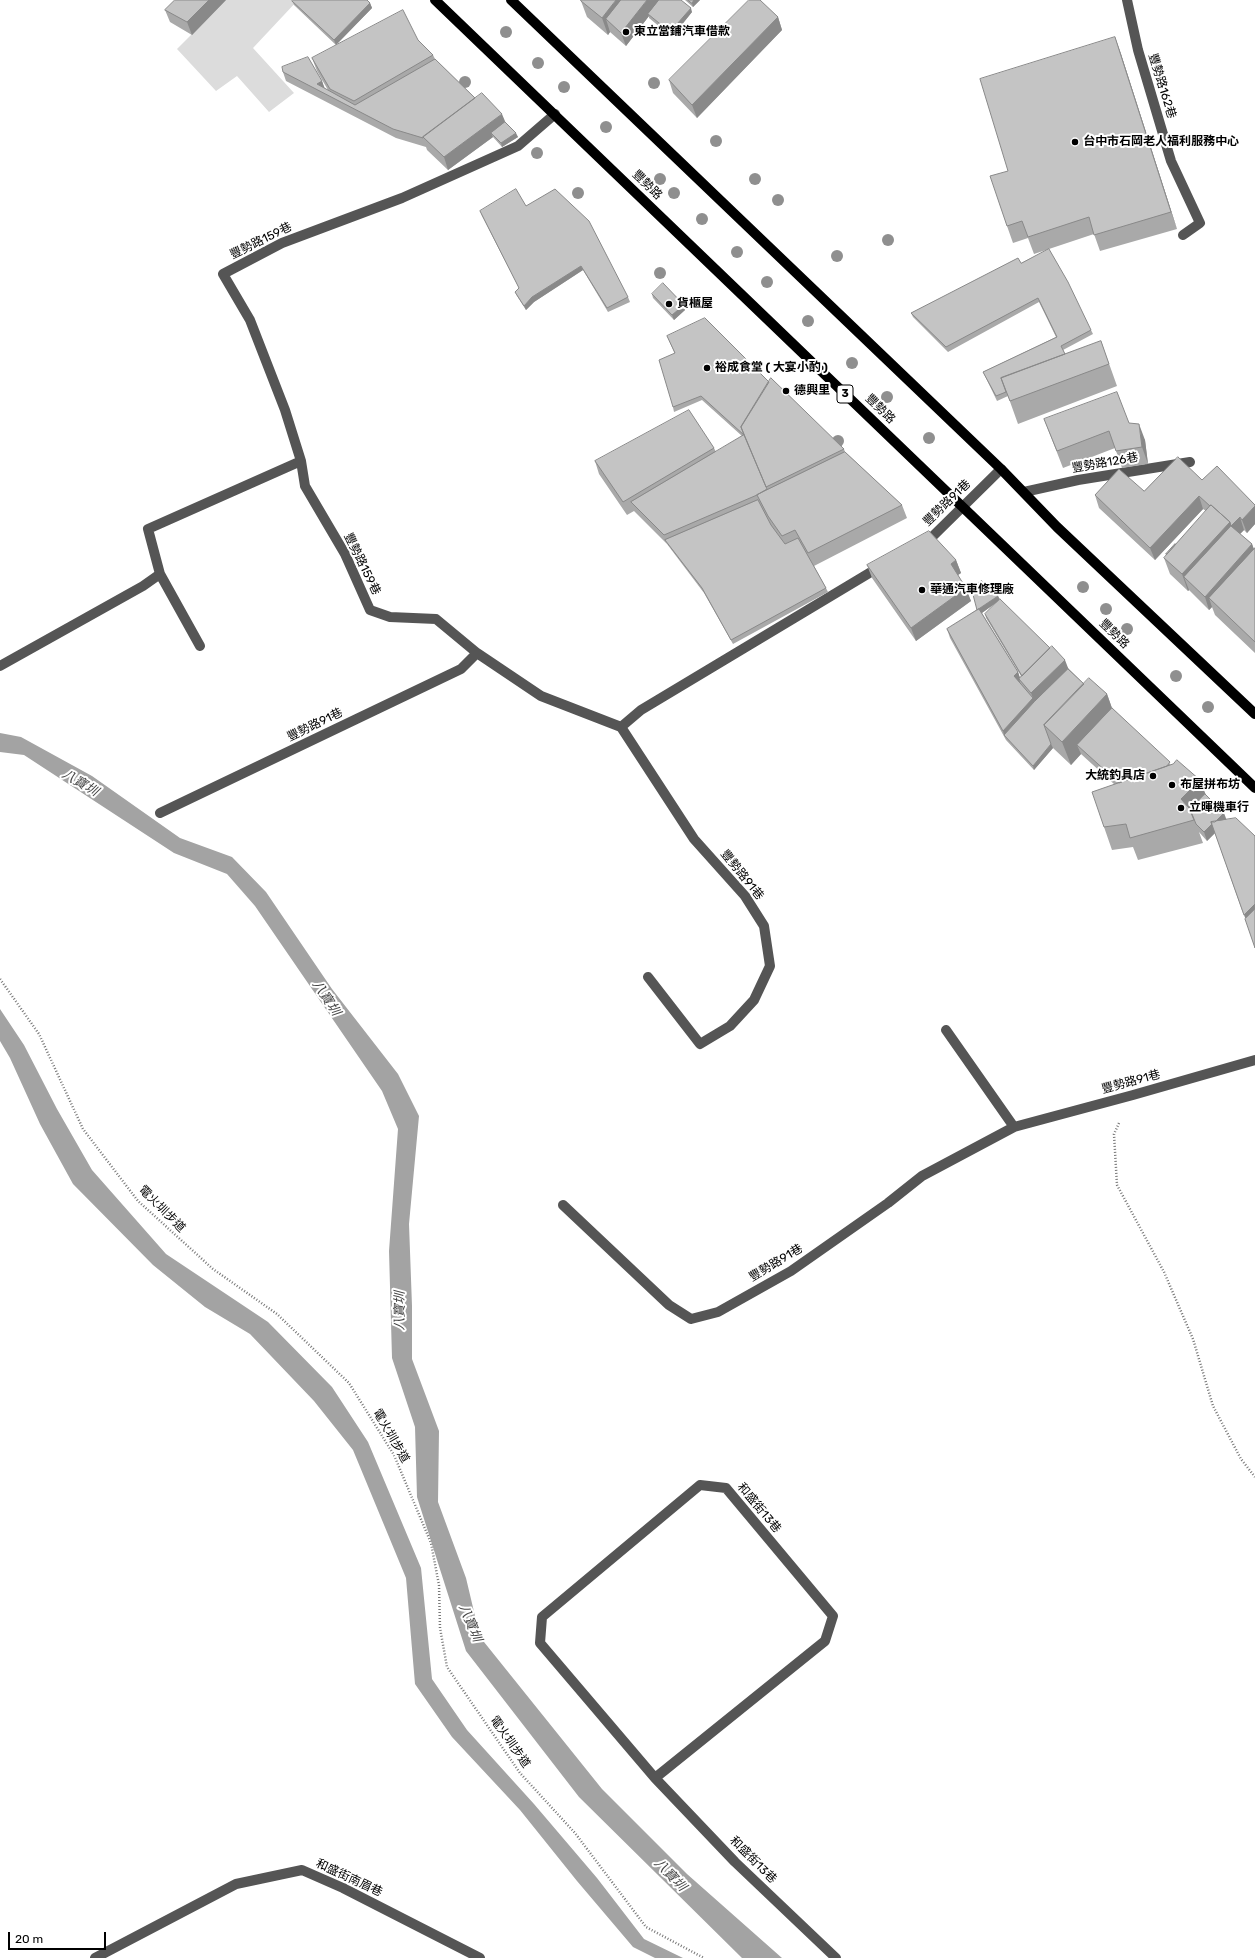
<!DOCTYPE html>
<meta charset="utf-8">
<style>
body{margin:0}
#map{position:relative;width:1255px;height:1958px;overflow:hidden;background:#fff;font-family:Rubik,sans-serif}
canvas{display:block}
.scale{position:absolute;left:8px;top:1932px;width:98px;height:18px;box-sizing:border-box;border:2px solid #000;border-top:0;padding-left:5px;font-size:12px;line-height:14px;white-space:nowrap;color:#000;-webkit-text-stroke:3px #fff;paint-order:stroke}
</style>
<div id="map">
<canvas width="1255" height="1958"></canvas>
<div class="scale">20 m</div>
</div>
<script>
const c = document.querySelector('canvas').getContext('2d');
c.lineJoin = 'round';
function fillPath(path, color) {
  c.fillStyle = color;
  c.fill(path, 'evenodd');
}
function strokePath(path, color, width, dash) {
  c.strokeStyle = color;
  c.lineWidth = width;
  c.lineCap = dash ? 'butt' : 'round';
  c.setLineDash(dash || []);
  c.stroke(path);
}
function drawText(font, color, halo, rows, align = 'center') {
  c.font = font + ' Rubik,"Noto Sans TC",sans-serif';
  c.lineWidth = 4;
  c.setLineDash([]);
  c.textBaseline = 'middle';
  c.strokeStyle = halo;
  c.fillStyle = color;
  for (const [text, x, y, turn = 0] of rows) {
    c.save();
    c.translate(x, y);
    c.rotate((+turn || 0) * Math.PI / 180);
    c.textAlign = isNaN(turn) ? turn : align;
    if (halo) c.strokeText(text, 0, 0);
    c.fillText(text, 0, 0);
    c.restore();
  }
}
const green = new Path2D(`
 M226,0H298L253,48L294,93L269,112L237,76L216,91L177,49Z`);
const water = new Path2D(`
 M0,733L21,737L92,776L180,838L232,857L266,892L332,989L398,1074L419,1116L409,1224L412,1306V1359L439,1431L438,1502L466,1578L480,1637L602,1789L687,1874L782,1958H742L579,1797L466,1651L417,1497L415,1427L392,1358L389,1251L398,1129L382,1091L255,906L227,874L174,853L24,755L0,752Z
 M0,1009L24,1045L57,1109L92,1170L166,1254L268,1322L332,1387L368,1442L421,1568L432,1679L467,1730L534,1804L597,1878L644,1939L683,1958H655L633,1947L577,1881L520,1810L452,1737L415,1684L406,1578L353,1450L314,1401L250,1334L205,1307L153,1265L73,1184L40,1124L10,1058L0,1041Z`);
const path = new Path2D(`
 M0,979L39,1034L83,1129L138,1201L213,1269L277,1314L349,1383L394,1455L431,1543L439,1585L440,1628L447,1667L520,1773L575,1833L646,1927L704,1958
 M1119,1123L1114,1134L1117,1185L1164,1272L1193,1339L1213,1406L1241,1459L1255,1477`);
const minor = new Path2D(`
 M1127,0L1138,50L1171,161L1200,223L1183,235
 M555,114L518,146L402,198L282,243L223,274L250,320L285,410L301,461L305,486L345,554L370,610L390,617L436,619L477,653L541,696L621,727L694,839L745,896L764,926L770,966L754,1000L730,1026L700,1044L648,977
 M1024,492L1078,480L1190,462
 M922,542L933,536L1001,469
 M200,646L160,574L148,529L301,461
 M0,666L143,586L160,574
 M621,727L641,710L881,566
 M160,813L461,669L477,653
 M946,1030L1014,1127
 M563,1205L669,1305L691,1319L718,1312L791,1271L888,1203L922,1176L1014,1127L1133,1095L1255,1060
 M655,1778L825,1641L833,1616L726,1488L700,1485L542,1617L540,1643L655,1778L735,1862L836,1958
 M95,1958L236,1884L302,1870L343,1888L480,1958`);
const major = new Path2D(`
 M435,0L1255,788
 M511,0L1001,469L1057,527L1255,714`);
const trees = [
 [506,32],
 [538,63],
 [465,82],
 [654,83],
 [564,87],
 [606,127],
 [716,141],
 [537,153],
 [660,179],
 [755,179],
 [578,193],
 [674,193],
 [778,200],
 [702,219],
 [888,240],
 [737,252],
 [837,256],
 [660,273],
 [767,282],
 [693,301],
 [808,321],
 [852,363],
 [887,397],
 [929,438],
 [838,441],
 [1083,587],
 [1106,609],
 [1127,629],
 [1176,676],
 [1208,707]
];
const wall = new Path2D(`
 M175,0H226L192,35L170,22L165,10Z
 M685,0H700L693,7Z
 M292,1L370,3L372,8L336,45L294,5Z
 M581,1L692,12L672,37L649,18V16L626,46L610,32L608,35L587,17Z
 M778,17L782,30L697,118L673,93L669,80Z
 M1115,37L1121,54L1177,229L1100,251L1094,234L1034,254L1028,238L1013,243L1007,226L1008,171Z
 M418,40L433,55L435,59L475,98L505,122L518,137L502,147L493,137L448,170L427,150L426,147L396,138L286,81L283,72L322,81L324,88L328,90L317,71L312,58Z
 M526,206L628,297L630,302L608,312L583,270L534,302L526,310L517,296L515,292L519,288L482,216L480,211Z
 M1021,263L1091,330L1093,334L1063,350L1065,354L1101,341L1117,386L1018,424L1008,396L997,401L985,376L983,372L1056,337L1039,302L948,352L913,317L911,313Z
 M652,294L684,305L685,310L674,320L653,298Z
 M667,336L769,382L844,449L845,452L902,505L907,518L814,566L826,588L828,592L733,644L704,593L667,544L634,511L627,515L599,474L595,461L714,448L716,452L742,436L702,400L674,412L673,407L675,354Z
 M1044,419L1129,423L1145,440L1148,464L1122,468L1115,448L1063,468Z
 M1202,480L1255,505V524L1247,533L1244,530L1240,534L1252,544L1254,549L1255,548V653L1215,615L1212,607L1209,610L1189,590L1188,591L1170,574L1164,558L1167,555L1166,554L1175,545L1206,511L1203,509L1155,560L1099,508L1095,495L1144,491Z
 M956,560L961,573L958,575L971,601L916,641L872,578L867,565Z
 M998,596L1000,600L1084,684L1107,694L1112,708L1171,765L1200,780L1205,794L1245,919L1215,833L1207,841L1199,832L1203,843L1138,860L1133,847L1112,850L1104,827L1114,784L1081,754L1071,765L1053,748L1034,770L1006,740L950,638L947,629ZM997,602L985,614L986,618L1021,676L1020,678L1018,672L982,613Z`);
const shadedWall = new Path2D(`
 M209,0H226L192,35L187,22Z
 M616,0H636L606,19L610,32L608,35L602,18Z
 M647,0H661L648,14L649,16L626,46L621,33Z
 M694,0H700L693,7L692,3Z
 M370,3L372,8L336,45L334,40Z
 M691,8L692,12L672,37L670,32Z
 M778,17L782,30L697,118L692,105Z
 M1115,37L1121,54L1177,229L1171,212Z
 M322,81L325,89L317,84Z
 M502,114L507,126L491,133L493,137L448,170L444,157Z
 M516,133L518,137L502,147L501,143Z
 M581,266L583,270L534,302L526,310L524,306L532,297Z
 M684,305L685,310L674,320L672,315Z
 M1139,424L1145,440L1148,464L1142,447Z
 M1199,496L1203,509L1155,560L1150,548Z
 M1255,506V524L1247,533L1242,520Z
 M1240,517L1244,530L1236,538L1231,526Z
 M1230,522L1236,538L1184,577L1189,590L1188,591L1182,574Z
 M1252,544L1255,553L1209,598L1212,607L1209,610L1205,597Z
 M956,560L961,573L955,577L951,564Z
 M966,588L971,601L916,641L911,628Z
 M998,596L1000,600L979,615L977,610Z
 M1065,660L1070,673L1004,735L1003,731L1033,698L1031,693Z
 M1018,672L1021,681L1019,679L1020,682L1017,685L1014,676Z
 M1107,694L1115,717L1077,745L1081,754L1071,765L1062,742Z
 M1051,744L1053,748L1034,770L1033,766Z
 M1200,780L1209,803L1192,819L1181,799Z
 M1224,813L1227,821L1207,841L1204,832Z
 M1255,904V921L1249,927L1244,915Z`);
const building = new Path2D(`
 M175,0H209L187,22L165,10Z
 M293,0H367L370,3L334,40L292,1Z
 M581,0H616L602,18L581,1Z
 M621,0H647L621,33L606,19Z
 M659,0H681L691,8L670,32L648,14Z
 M688,0H694L692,3Z
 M749,0H760L778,17L692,105L669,80Z
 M403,10L418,40L433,55L354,101L330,89L312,58Z
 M1115,37L1171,212L1094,235L1089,217L1028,237L1022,221L1007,226L990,176L1008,171L980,79Z
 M308,57L322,81L317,84L355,105L435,59L475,98L423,137V138L393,129L283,72L282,67Z
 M482,93L502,114L444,157L423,137Z
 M505,122L516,133L501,143L491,133Z
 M516,189L526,206L555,189L589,221L628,297L607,308L581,266L532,297L524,306L515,292L519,288L480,211Z
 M1049,249L1068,282L1091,330L1061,346L1065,354L1001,378L1006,392L996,396L983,372L1057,337L1038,298L946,347L911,313L1018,258L1021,263Z
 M663,283L684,305L672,315L652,294Z
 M705,318L769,382L741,427L744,435L701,396L673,407L659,360L675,353L667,336Z
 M1101,341L1109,364L1010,401L1001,378Z
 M771,378L844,449L766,487L741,427Z
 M1117,392L1129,423L1139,424L1142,447L1116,451L1109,431L1057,451L1044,419Z
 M689,410L714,448L623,502L595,461Z
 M744,435L767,489L757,495L664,535L631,502Z
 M845,452L902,505L808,553L795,530L782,536L768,516L757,495Z
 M1178,457L1202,480L1217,466L1255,505V506L1242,520L1240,517L1231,526L1230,522L1211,505L1210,506L1199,496L1150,548L1095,495L1119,469L1144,491Z
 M758,500L771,525L785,544L798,538L826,588L731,640L702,588L665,540Z
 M1211,505L1230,522L1182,574L1164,558Z
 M1231,526L1252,544L1205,597L1184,577Z
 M929,531L956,560L951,564L966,588L911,628L867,565Z
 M1175,544V545L1167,554H1166Z
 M1255,548V642L1209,598Z
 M982,581L998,596L977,610L971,587Z
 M1000,599L1050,648L1022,676L985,614Z
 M979,609L1018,672L1014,676L1033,698L1003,731L947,629Z
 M1052,646L1065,660L1031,693L1019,679Z
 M1068,669L1084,684L1044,725L1051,744L1033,766L1004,735L1034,702Z
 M1089,678L1107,694L1062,742L1044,725Z
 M1112,708L1170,762L1167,766L1119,783L1077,745Z
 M1177,760L1200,780L1181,799L1189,808L1194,820L1130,838L1126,824L1104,827L1092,792L1173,764Z
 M1205,794L1224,813L1215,822H1211L1212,824L1204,832L1196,824L1190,809Z
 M1236,818L1255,836V904L1244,915L1211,822Z
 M1255,909V948L1245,919Z`);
const markers = [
 [626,32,4,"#000"],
 [1075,142,4,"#000"],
 [669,304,4,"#000"],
 [707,368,4,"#000"],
 [786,391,4,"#000"],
 [922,590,4,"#000"],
 [1153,776,4,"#000"],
 [1172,785,4,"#000"],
 [1181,808,4,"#000"]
];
const shields = [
 [845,394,16]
];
const shieldNames = [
 ["3",845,394]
];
const poiNames = [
 ["東立當鋪汽車借款",634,32],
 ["台中市石岡老人福利服務中心",1083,142],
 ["貨櫃屋",677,304],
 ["裕成食堂 ( 大宴小酌 )",715,368],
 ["德興里",794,391],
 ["華通汽車修理廠",930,590],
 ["大統釣具店",1145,776,"right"],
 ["布屋拼布坊",1180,785],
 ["立暉機車行",1189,808]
];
const streetNames = [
 ["豐勢路162巷",1162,86,73],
 ["豐勢路",647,185,44],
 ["豐勢路159巷",261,241,-26],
 ["豐勢路",880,409,44],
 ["豐勢路126巷",1105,463,-10],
 ["豐勢路91巷",947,503,-44],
 ["豐勢路159巷",362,564,64],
 ["豐勢路",1114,634,44],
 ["豐勢路91巷",315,725,-26],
 ["豐勢路91巷",742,875,51],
 ["豐勢路91巷",1131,1082,-15],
 ["電火圳步道",162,1209,45],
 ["豐勢路91巷",776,1263,-31],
 ["電火圳步道",391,1436,60],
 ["和盛街13巷",759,1508,50],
 ["電火圳步道",510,1742,55],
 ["和盛街13巷",753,1860,45],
 ["和盛街南眉巷",349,1878,25]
];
const waterNames = [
 ["八寶圳",80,783,31],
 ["八寶圳",326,998,57],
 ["八寶圳",400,1311,-89],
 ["八寶圳",470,1623,67],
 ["八寶圳",670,1875,46]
];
fillPath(green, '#dcdcdc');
fillPath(water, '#a3a3a3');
strokePath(path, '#777', 2.5, [1, 2]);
strokePath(minor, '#555', 10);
strokePath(major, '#000', 10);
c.fillStyle = '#8f8f8f';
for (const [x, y] of trees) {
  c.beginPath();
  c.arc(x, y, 6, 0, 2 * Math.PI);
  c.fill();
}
fillPath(wall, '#a9a9a9');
fillPath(shadedWall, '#898989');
fillPath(building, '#c4c4c4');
strokePath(building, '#898989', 1);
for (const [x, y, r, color] of markers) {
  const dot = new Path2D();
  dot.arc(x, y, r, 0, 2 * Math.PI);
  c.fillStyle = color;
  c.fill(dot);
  strokePath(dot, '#fff', 1.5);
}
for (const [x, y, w] of shields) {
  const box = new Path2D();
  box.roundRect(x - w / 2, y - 9, w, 18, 3);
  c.fillStyle = '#fff';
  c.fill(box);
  strokePath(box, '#000', 1);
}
drawText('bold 11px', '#000', null, shieldNames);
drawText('bold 12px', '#000', '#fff', poiNames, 'left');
drawText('12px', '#000', '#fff', streetNames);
drawText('italic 13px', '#444', '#fff', waterNames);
</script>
